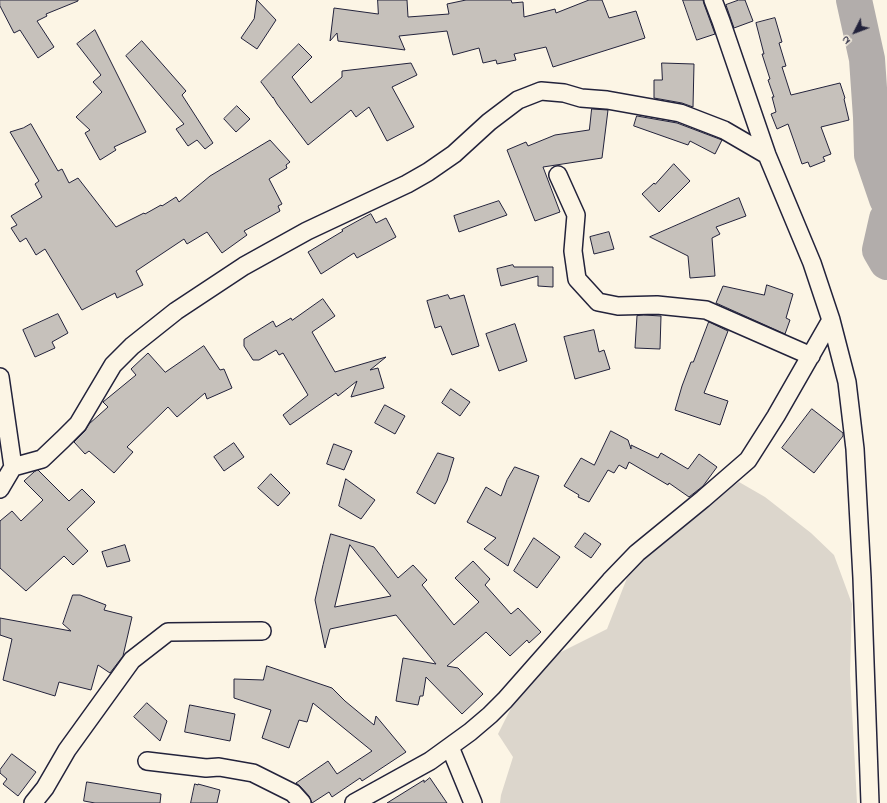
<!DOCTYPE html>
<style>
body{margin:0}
#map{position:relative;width:887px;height:803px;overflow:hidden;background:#fcf5e5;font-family:"Indie Flower",sans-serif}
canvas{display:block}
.north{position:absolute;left:835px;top:12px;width:40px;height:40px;-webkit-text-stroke:3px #fcf5e5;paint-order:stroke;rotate:228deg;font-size:11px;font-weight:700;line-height:16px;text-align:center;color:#22223b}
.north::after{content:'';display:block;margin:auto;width:14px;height:18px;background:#22223b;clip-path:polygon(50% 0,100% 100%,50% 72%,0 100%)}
</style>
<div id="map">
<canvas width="887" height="803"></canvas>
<div class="north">N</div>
</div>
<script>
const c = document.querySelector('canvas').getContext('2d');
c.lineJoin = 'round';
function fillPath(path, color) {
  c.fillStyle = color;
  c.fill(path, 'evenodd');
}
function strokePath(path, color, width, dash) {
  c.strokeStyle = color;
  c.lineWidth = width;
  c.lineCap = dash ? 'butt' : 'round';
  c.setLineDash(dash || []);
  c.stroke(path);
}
const green = new Path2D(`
 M739,482L765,497L811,533L834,555L852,604L850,674L857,803H500L501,795L513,757L498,734L525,680L553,656L607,629L627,578L682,520Z`);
const river = new Path2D(`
 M854,0L867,59L871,117L872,155L887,199
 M887,219L880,250L887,262`);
const building = new Path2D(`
 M0,0H78V1L46,14L47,16L37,21L54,47L38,58L20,30L14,33L0,6Z
 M257,0L276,20L257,49L241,38L254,19Z
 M378,0H407L408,17L449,14L447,4L466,0H511L512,3L523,2L524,17L555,9L556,13L589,0H602L609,18L636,11L645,38L553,67L546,47L514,54L516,60L497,64L496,60L483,63L479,48L453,55L447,31L399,36L405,50L338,41L337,33L330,41L334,8L378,14Z
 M683,0H703L704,4L715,34L697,40Z
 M739,0H745L753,21L734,28L726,5Z
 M775,18L782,42L779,43L786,66L782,67L791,95L840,83L845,98L844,99L849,120L821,127L831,154L823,157L825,161L810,167L808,162L802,164L788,124L777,129L771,114L776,112L772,97H774L768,80L770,79L762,54H764L756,23Z
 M95,30L146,132L114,147L116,150L100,160L85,133L90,130L76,117L102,92L93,82L101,75L77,44Z
 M142,41L186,91L182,95L213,143L205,149L197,140L188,146L176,129L184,124L126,56Z
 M299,44L312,57L292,77L311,103L342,77V71L411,63L417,75L392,87L414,127L387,141L369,107L356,117L351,110L308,145L277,104L273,97V98L261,82Z
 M662,63L694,64L693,107L682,103L654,98V80H662Z
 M237,106L250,119L236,132L224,119Z
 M592,109L608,110L602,158L543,167L560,212L535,221L507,150L526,142L528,146L555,135L589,130Z
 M637,116L677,123L722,140L715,154L690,141L688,145L634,126Z
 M31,124L58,171L62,169L69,183L78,178L116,227L144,213L145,214L161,205L162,206L176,197L179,202L210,176L270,140L290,162L286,165L287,168L269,179L282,204L278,206L280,211L244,231L247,235L222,253L207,232L187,244L184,239L136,271L143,285L117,298L115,293L82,310L45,249L36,255L26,238L20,242L11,228L17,225L11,216L42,197L35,184L39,181L10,132L23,128Z
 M674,164L690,181L659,212L642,194L654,183L655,184Z
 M739,198L746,216L716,227L720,234L712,238L715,276L690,278L688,256L650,237Z
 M499,201L507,215L459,232L454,216Z
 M371,214L376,223L386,218L396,237L357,258L354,253L321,274L308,252L343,231L342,230Z
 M609,232L614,249L594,254L590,237Z
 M513,265L514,267H553V287L538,286V276L501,286L497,269Z
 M767,285L793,294L786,318L790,320L785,334L716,303L723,286L764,295Z
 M448,295L450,299L464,295L479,346L452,355L441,326L435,328L427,301Z
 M323,299L335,316L312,332L335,372L386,357L370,370L378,368L384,388L351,397L357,381L338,396L336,393L290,425L283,415L308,395L283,353L279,355L276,350L259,360H253L244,346V339L273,321L276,327L291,318L292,320Z
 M58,314L68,333L52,342L55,348L35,357L23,330Z
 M644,315L661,316L660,349L635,348L637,316Z
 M709,322L728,331L704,393L728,401L720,425L675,410L682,386L691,362H693Z
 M515,324L527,361L499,371L486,334Z
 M594,330L599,352L604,350L610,369L575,379L564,337Z
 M204,346L220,370L224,369L232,388L207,399L205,393L177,417L168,407L127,447L133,452L114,473L89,451L85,454L74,442L85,431L89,424L108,407L103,402L136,375L131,369L148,353L165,372Z
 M451,389L470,402L460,416L442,403Z
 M385,405L405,416L395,434L375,423Z
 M812,409L843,433V436L814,473L782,448Z
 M611,431L628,440L631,449V445L658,458L661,453L688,469L699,454L717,467L703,486L689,497L669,483L668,485L629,462L626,469L619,465L614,473L608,470L589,502L578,497L579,495L564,486L581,458L594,465Z
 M234,443L244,457L224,471L214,457Z
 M334,444L352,451L344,470L327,464Z
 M438,453L454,458L447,481L435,504L417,493Z
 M515,467L539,476L508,566L484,549L496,538L467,522L486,487L501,496L507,480Z
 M38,470L69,501L82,489L95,502L67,529L88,551L73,565L64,556L26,591L0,568V521L12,511L21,521L43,500L24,481L34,472Z
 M271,474L290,493L278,506L258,488Z
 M346,479L375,500L361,519L339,506Z
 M585,533L601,544L591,558L575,547Z
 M331,534L374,547L398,578L413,565L427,580L422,585L454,625L479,602L455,578L473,561L490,579L485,585L511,614L518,608L541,632L529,643L527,640L510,656L486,632L447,666L458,668L483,694L462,714L426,677L423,696H420L418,705L396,701L403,658L436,664L396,615L330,629L325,648L315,600L323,565ZM350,545L391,596L335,607Z
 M534,538L560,557L537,588L514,571Z
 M125,545L130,561L107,567L102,552Z
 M73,595H80L106,605L104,610L132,617L123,656L110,673L98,665L91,690L59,682L55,696L3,680L12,639L0,635V618L71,631L63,624Z
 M267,666L332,688L345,701L374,725L376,716L406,752L362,781L360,778L332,797L329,792L312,803L309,796L300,786L296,783L328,761L337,774L372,751L313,703L307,722L299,720L289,748L262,738L271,710L234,698V679L263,680Z
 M147,703L167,721L160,741L134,717Z
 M190,705L235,714L230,741L185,732Z
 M12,754L36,772L18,796L3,784L7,779L0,773V770Z
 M430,778L447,803H387L424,780V782Z
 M87,782L161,794L160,803H95L84,801Z
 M195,784L198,785V784L220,790L217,803H191Z`);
const street = new Path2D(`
 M713,0L721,21L767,155L812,263L831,320L847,382L855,449L862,578L870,803
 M558,175L576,215L573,251L577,279L598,302L618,306L657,305L706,310L811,356
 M0,377L13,467
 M0,489L13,467L42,459L63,439L78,424L113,365L132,346L176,311L244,266L307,231L407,184L428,172L454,154L489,122L518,100L541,91L564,93L581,98L607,100L680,113L724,130L767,155
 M450,747L473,803
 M147,761L206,768L219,767L253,773L293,793L302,803
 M33,803L45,788L67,750L132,660L168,632L262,631
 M354,803L430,761L470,732L490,715L505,700L610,581L637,553L703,499L748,460L776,416L831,320`);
fillPath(green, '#dcd6cc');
strokePath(river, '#b2adab', 36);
fillPath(building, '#c6c1bb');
strokePath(building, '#22223b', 1);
strokePath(street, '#22223b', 20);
strokePath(street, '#fcf5e5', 17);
</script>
